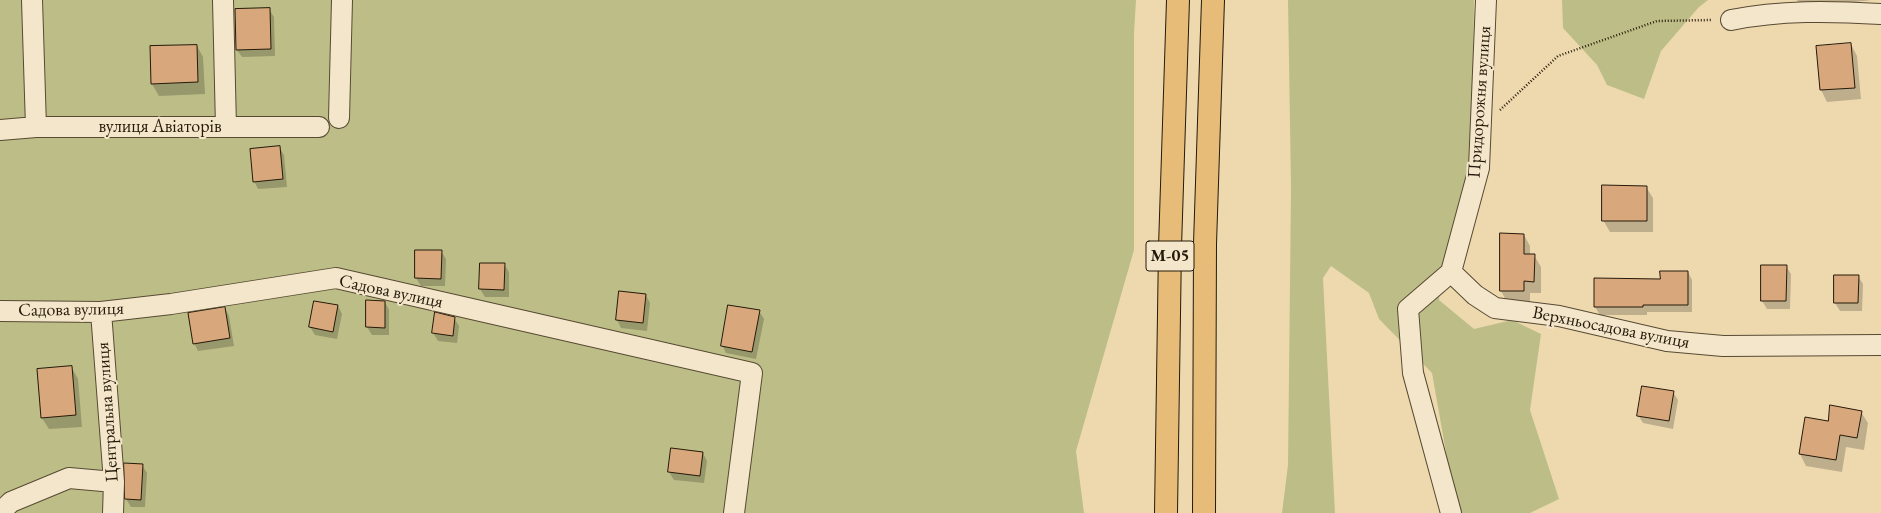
<!DOCTYPE html>
<meta charset="utf-8">
<style>
body{margin:0}
canvas{display:block;background:#eed9af}
</style>
<canvas width="1881" height="513"></canvas>
<script>
const c = document.querySelector('canvas').getContext('2d');
c.lineJoin = 'round';
function fillPath(path, color) {
  c.fillStyle = color;
  c.fill(path, 'evenodd');
}
function strokePath(path, color, width, dash) {
  c.strokeStyle = color;
  c.lineWidth = width;
  c.lineCap = dash ? 'butt' : 'round';
  c.setLineDash(dash || []);
  c.stroke(path);
}
function drawText(font, color, halo, rows, align = 'center') {
  c.font = font + ' "EB Garamond",serif';
  c.lineWidth = 4;
  c.setLineDash([]);
  c.textBaseline = 'middle';
  c.strokeStyle = halo;
  c.fillStyle = color;
  for (const [text, x, y, turn = 0] of rows) {
    c.save();
    c.translate(x, y);
    c.rotate((+turn || 0) * Math.PI / 180);
    c.textAlign = isNaN(turn) ? turn : align;
    if (halo) c.strokeText(text, 0, 0);
    c.fillText(text, 0, 0);
    c.restore();
  }
}
const green = new Path2D(`
 M0,0H1136L1134,33V250L1076,451L1084,513H0Z
 M1288,0H1474L1472,170L1443,268L1439,300L1474,329L1512,320L1541,334L1530,410L1559,499L1530,513H1460L1456,509L1432,373L1379,319L1369,293L1331,266L1323,278L1335,513H1282L1288,465L1291,188Z
 M1562,0H1708L1699,7L1661,51L1644,99L1607,85L1597,65L1563,28Z`);
const shadow = new Path2D(`
 M1797,0H1872L1802,8Z
 M269,9L274,17L275,56L242,57L237,50Z
 M1851,44L1857,56L1861,99L1827,102L1821,90L1817,47Z
 M197,46L203,57L205,94L159,96L152,84Z
 M279,147L284,155L287,187L258,189L254,181Z
 M1646,187L1653,198V232H1610L1603,220Z
 M1524,235L1530,246V255H1534L1541,267V293H1530V303L1507,302L1501,291Z
 M416,251H441L446,259L445,286H421L416,278Z
 M504,264L509,272V297H485L480,289Z
 M1786,266L1791,274L1790,309H1767L1762,301Z
 M1688,272L1692,280V312H1647V315H1600L1595,307L1661,280Z
 M1858,276L1863,284L1862,311H1840L1835,303Z
 M646,295L650,303L647,331L621,328L617,320Z
 M385,302L389,310V335H372L367,327Z
 M338,306L342,314L337,339L315,335L310,327Z
 M225,308L229,316L234,346L198,351L194,343Z
 M759,311L764,319L756,359L726,353L722,345Z
 M454,318L459,326L457,343L438,341L433,333Z
 M72,368L78,379L82,427L49,429L42,418Z
 M1673,392L1678,400L1673,429L1643,423L1638,415Z
 M1861,412L1868,423L1864,450L1846,447L1842,472L1806,466L1800,454L1828,422Z
 M703,453L707,461L704,483L674,480L669,472Z
 M142,465L147,473L145,507H131L126,499Z`);
const building = new Path2D(`
 M270,8L271,49L236,50L235,9Z
 M1851,43L1855,88L1820,90L1816,46Z
 M197,45L198,82L151,84L150,46Z
 M280,146L283,179L253,182L250,149Z
 M1602,185L1647,186V221H1602Z
 M1500,233L1524,234V254H1535L1534,282L1524,281V291H1500Z
 M415,250H442L441,279L415,278Z
 M480,263H505L504,290L479,289Z
 M1761,265H1787L1786,301H1761Z
 M1660,271H1688V305H1643V307H1594V278L1660,279Z
 M1834,275H1859L1858,303H1834Z
 M619,291L646,294L643,323L616,320Z
 M366,300L385,301V328L366,327Z
 M314,301L338,305L333,332L309,327Z
 M728,305L760,310L752,352L721,346Z
 M225,307L230,338L193,344L188,313Z
 M435,312L455,317L453,336L432,333Z
 M72,366L76,415L41,418L37,369Z
 M1642,386L1674,391L1669,421L1637,416Z
 M1830,405L1862,411L1857,438L1840,435L1836,460L1799,454L1805,417L1828,421Z
 M671,448L703,452L700,476L668,472Z
 M124,463L143,464L141,500L125,499Z`);
const path = new Path2D(`
 M1500,110L1558,56L1657,21L1712,20`);
const minor = new Path2D(`
 M32,0L36,127
 M223,0L226,127
 M1731,20C1781,10 1830,11 1881,14
 M339,118L342,0
 M0,130L36,127H319
 M1451,272L1475,295L1495,308L1559,316L1667,341L1723,346L1881,345
 M0,311L101,312L171,304L336,278L752,373L734,513
 M101,312L114,482L113,513
 M0,513L11,502L69,478L114,482
 M1451,513L1413,373L1408,309L1451,272L1479,168L1486,0`);
const trunk = new Path2D(`
 M1166,513L1170,247L1178,0
 M1204,513L1205,244L1213,0`);
const shields = [
 [1170,256,48]
];
const shieldNames = [
 ["М-05",1170,256]
];
const streetNames = [
 ["Придорожня вулиця",1480,102,-86],
 ["вулиця Авіаторів",160,127],
 ["Садова вулиця",391,292,12],
 ["Садова вулиця",71,310,-1],
 ["Верхньосадова вулиця",1611,328,11],
 ["Центральна вулиця",108,412,-94]
];
fillPath(green, '#bdbe87');
fillPath(shadow, '#0003');
fillPath(building, '#d8a77b');
strokePath(building, '#251a0a', 1);
strokePath(minor, '#574a33', 22);
strokePath(trunk, '#251a0a', 24);
strokePath(path, '#251a0a', 2.5, [1, 2]);
strokePath(minor, '#f4e6cb', 20);
strokePath(trunk, '#e7bc78', 22);
for (const [x, y, w] of shields) {
  const box = new Path2D();
  box.roundRect(x - w / 2, y - 15, w, 30, 3);
  c.fillStyle = '#f4e6cb';
  c.fill(box);
  strokePath(box, '#251a0a', 1);
}
drawText('bold 17px', '#251a0a', null, shieldNames);
drawText('18px', '#251a0a', '#f4e6cb', streetNames);
</script>
